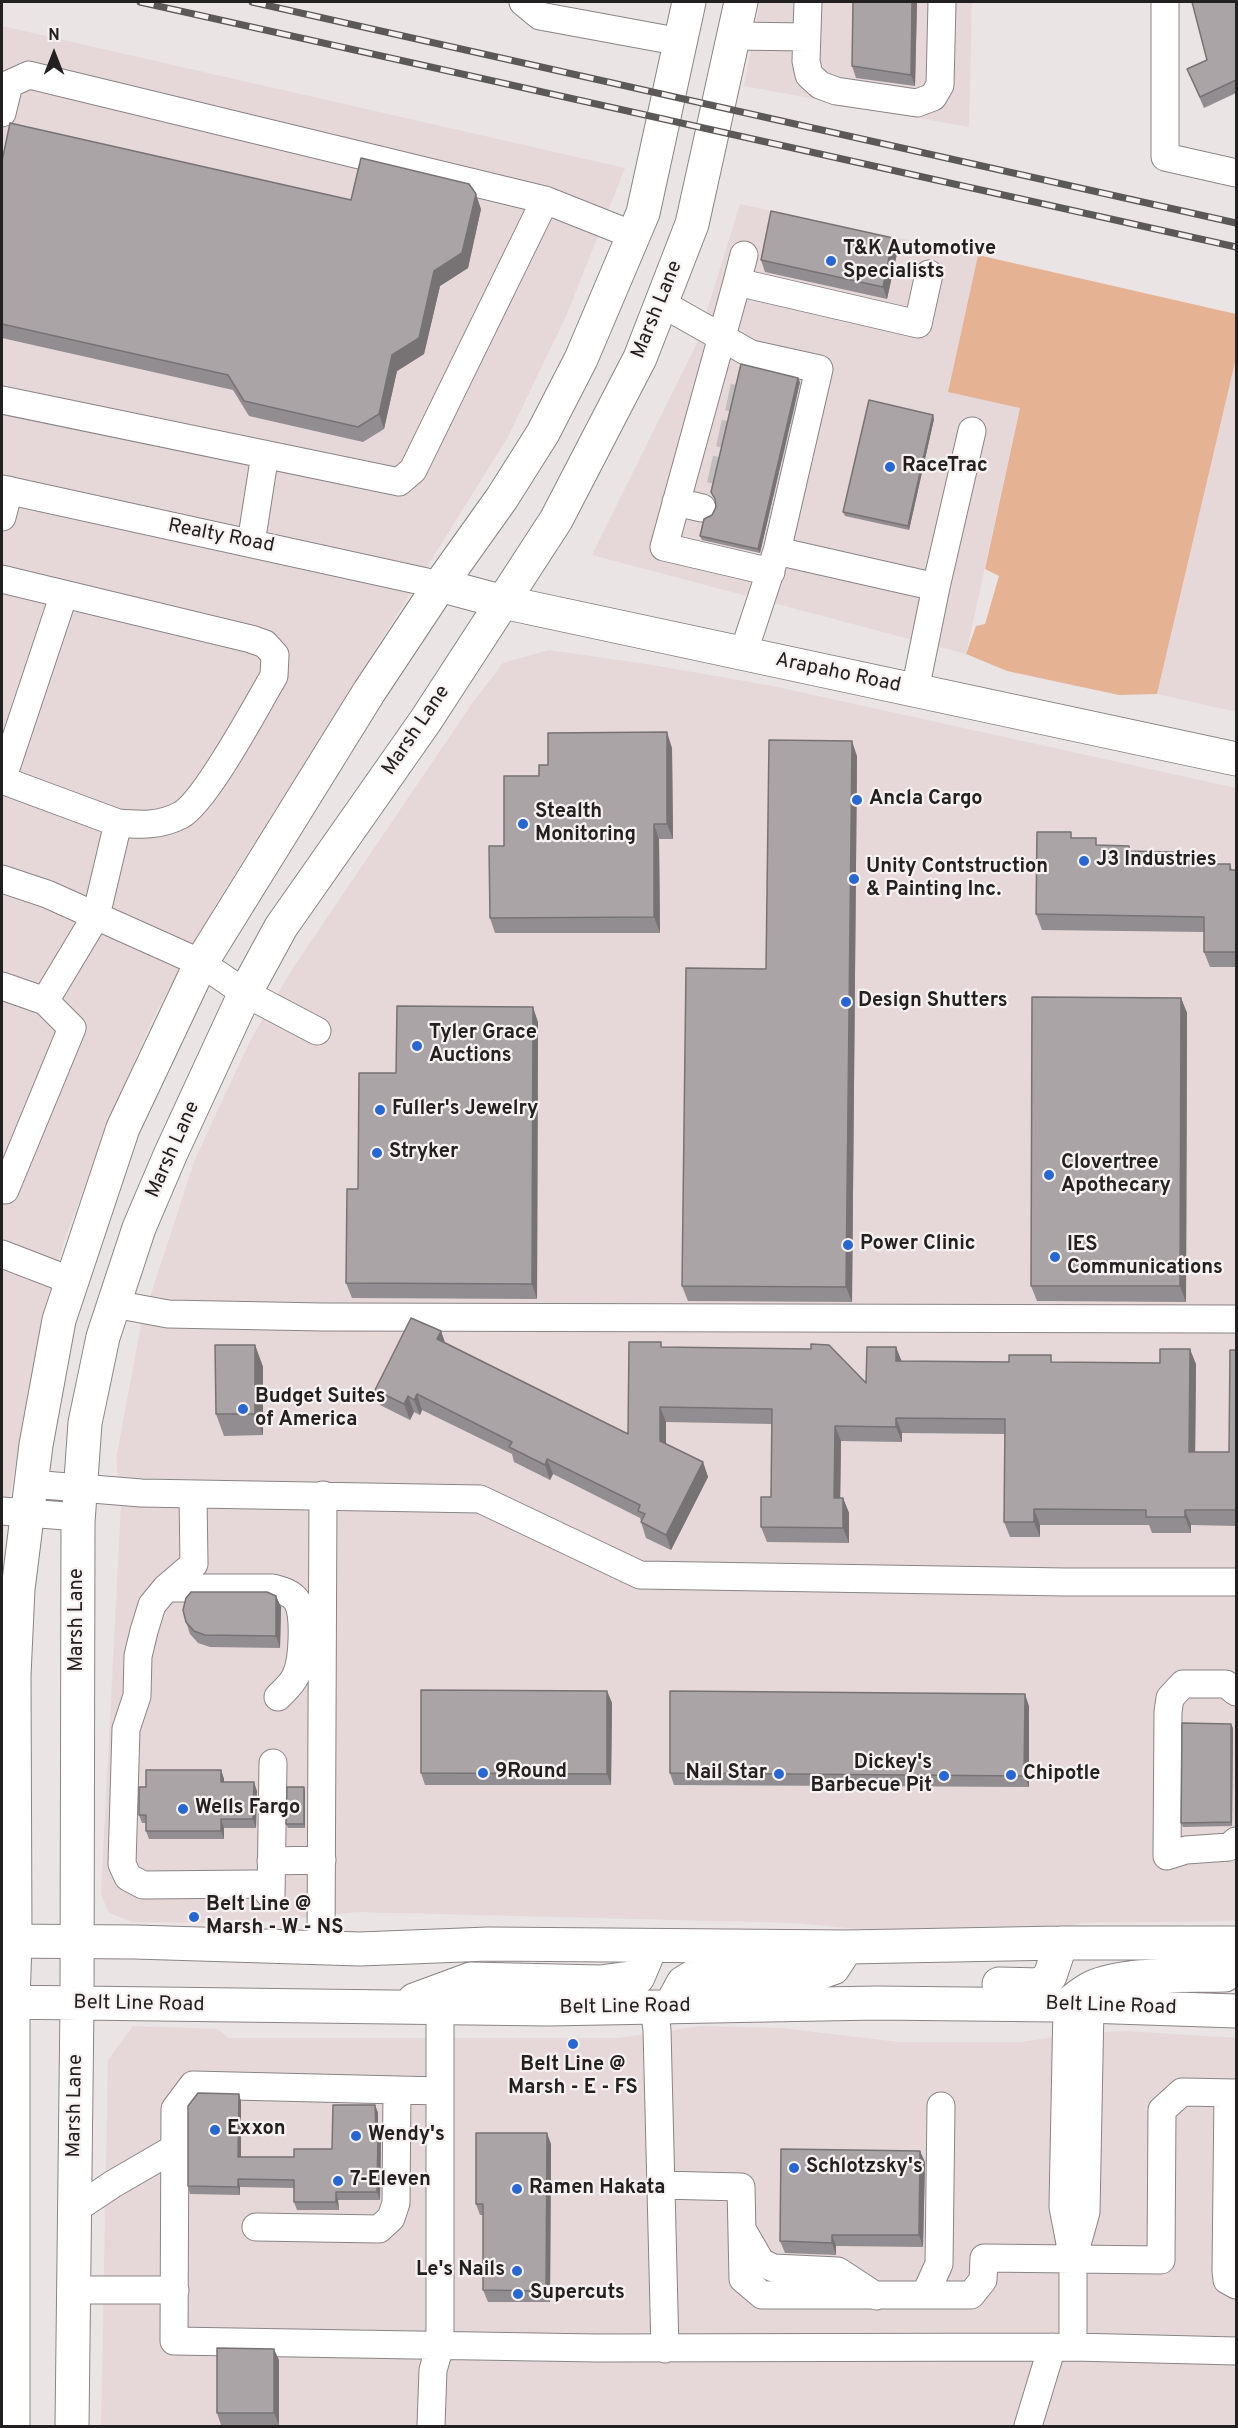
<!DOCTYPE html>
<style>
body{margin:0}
#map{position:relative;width:1238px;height:2428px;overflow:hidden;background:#eae4e5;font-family:Overpass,sans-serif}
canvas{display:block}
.frame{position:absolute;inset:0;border:3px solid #222020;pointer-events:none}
.north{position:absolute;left:24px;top:24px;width:60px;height:60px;-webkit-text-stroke:4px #f8f1f2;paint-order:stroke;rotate:0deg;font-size:16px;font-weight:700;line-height:24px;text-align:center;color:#222020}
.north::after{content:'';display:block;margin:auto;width:21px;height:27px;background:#222020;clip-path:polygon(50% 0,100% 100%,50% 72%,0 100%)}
</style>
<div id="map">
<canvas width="1238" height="2428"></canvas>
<div class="frame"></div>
<div class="north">N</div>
</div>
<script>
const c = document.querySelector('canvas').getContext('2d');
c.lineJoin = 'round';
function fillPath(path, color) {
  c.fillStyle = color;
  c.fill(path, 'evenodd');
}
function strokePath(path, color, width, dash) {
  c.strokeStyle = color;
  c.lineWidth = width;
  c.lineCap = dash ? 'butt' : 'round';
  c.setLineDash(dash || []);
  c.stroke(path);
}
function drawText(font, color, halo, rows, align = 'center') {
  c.font = font + ' Overpass,sans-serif';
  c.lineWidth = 4.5;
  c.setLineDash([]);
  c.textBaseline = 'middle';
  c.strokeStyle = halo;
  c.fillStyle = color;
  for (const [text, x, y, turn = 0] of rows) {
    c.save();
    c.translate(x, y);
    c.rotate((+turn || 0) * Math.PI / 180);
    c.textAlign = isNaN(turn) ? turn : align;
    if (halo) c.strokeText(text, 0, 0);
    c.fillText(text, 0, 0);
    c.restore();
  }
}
const built = new Path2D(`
 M760,2H972L969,127L744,86Z
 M2,26L625,168L567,314L508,437L215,906L152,1020L106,1129L65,1239L46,1303L2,1536Z
 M740,204L978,255L948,392L1020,407L966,654L592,555L697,343Z
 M1236,358V712L1157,694Z
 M549,650L646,664L773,686L1236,788V1921L1082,1923L1034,1935L908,1934L796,1923L357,1912L256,1923L131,1922L108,1912L101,1893L121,1505L116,1459L141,1325L195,1159L251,1039L293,968L471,705L503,663Z
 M133,2026L218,2029L228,2038H619L701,2026L781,2028L899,2042H1022L1078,2033L1127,2031L1236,2038V2426H101L108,2060Z`);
const green = new Path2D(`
 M978,255L1236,314V358L1157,694L1119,695L1007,671L966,654L976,626L985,624L999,576L985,569L1020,408L948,392Z`);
const minorTunnel = new Path2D(`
 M728,397L794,411
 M719,433L787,448
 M710,469L777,484`);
const minor = new Path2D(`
 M523,2L540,16L681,42
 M808,2L806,61L809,75L820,85L836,91L917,103L933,97L940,85L942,2
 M1165,2V157L1236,173
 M734,36L806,37
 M2,113L9,84L29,75L545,200L633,235
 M737,282L744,255
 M661,303L751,354L819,369L777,551L743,654
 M2,400L399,482L413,470L545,200
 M2,489L440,585
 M676,502L702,508
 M2,517L9,490
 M251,543L265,454
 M777,551L936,587L915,690
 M771,572L664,547L737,282L918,324L929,274
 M2,579L251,639L265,644L275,655L274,676C257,705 206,801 181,815C160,826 141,825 118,823L96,916L45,1001L72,1028L5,1190L2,1188
 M936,587L972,431
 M64,594L2,780L118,823
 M2,879L47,894L201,963L245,993L317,1031
 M2,986L45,1001
 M2,1254L72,1281
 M114,1304L168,1314L322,1317L1236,1319
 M31,1484L141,1493L480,1499L640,1575L1065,1582H1236
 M193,1494L194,1564L166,1588L152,1605L144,1631L138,1656L137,1696L126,1729L122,1864L128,1877L143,1885L256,1884L264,1887L271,1896
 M2,1511L78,1517
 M166,1588H273C281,1590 292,1593 297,1601C305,1615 303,1660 296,1675C293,1683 284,1691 278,1697
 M1236,1692L1226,1684H1183L1170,1698L1168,1712L1167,1856L1186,1850L1229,1847L1236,1841
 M271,1861L322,1860
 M271,1896L273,1763
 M321,1948L323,1495
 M1067,2005L1063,2207L1073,2259V2347
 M654,2007L657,2030L665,2349
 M440,2091L193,2085L175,2109L174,2341L597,2348L1073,2347L1236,2351
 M1228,2093L1226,2271L1227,2280L1236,2285
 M661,2185L741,2187L743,2279L762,2295H971L983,2280L984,2258L1161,2260L1162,2110L1182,2092L1236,2093
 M74,2210L113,2184L175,2148
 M256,2227L379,2229L391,2218L396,2203L397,2090
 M743,2231L761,2262L773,2268L838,2271L876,2296
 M1074,2255L1086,2212L1090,2006
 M73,2290H175
 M925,2295L939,2264L941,2106
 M431,2426L433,2370L440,2346V2008
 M1028,2426L1052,2347`);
const major = new Path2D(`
 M440,585L503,602L1236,759
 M2,1941L135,1942L360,1949L488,1944L847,1947L1061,1943H1236
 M999,1984L1041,1985L1050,1976L1061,1943
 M414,2000L471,1979L600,1982L638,1977L651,1946
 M2,2002L548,2009L877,2003L1055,2005L1236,2011
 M1068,2004C1075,1999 1083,1992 1091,1988C1124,1972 1188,1976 1225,1975L1236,1967
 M670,2007L683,1983L693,1977L813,1975L833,1968L847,1947
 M13,2426V2002L15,1942L14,1675L18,1589L36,1445L59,1320L123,1128L201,963L369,692L440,585L502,498L543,433L581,359L643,213L689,2
 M72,2426L77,2004L78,1522L85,1423L103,1337L139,1228L171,1153L245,993L281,927L426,720L556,520L640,358L692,224L741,2`);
const rail = new Path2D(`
 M140,2L1236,247
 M252,2L1236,223`);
const wall = new Path2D(`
 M853,2H917L915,86L856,78L852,66Z
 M1236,2V93L1204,108L1187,69L1207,60Z
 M2,161L351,200L481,209L468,268L440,286L424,354L397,371L384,429L363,442L249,416L233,390L2,338Z
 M898,249L887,299L765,272L761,260Z
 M800,382L760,553L702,540L700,536L716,507V501L711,492Z
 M934,419L909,530L845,516L843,512Z
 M672,748L673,839H659L660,933H495L490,918L504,846L539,776L548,765Z
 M857,756L852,1302L688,1301L682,1286Z
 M1073,838L1098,845L1130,851L1173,852L1175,857L1207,864H1230L1232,870H1236V967H1210L1204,952V932L1042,930L1036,914Z
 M1181,998L1187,1013L1186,1302L1037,1301L1031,1286Z
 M538,1022L537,1299L352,1298L346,1283L358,1189Z
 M441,1331L445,1342L628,1434L663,1347L866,1383L896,1347L901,1361L1196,1364L1195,1452H1229L1236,1350V1526L1191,1525V1533H1152L1149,1525H1040V1537H1010L1004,1522L1005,1434L902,1433V1442L841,1441L840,1498H843L849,1513V1543L767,1542L761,1527L771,1497L772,1424L666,1422V1444L703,1462L708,1477L671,1550L646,1538L641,1522V1521L640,1518L553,1474L550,1480L514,1462L512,1454L422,1410L420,1415L414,1412L410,1420L380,1405L375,1390Z
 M255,1345L263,1367V1435L224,1436L216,1414Z
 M276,1596L281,1607L280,1648L210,1647L198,1643L190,1634L186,1622Z
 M607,1691L612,1703L611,1785H425L421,1773Z
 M1029,1706V1787L674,1785L670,1773Z
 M1233,1728L1232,1826L1183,1827L1181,1823Z
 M221,1770L224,1779V1782L257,1791L256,1828H224V1839H149L146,1831V1823H142L139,1815L146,1787Z
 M304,1787L305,1791V1828H288L286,1824Z
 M239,2094L241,2102V2157H294L332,2149L375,2105L378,2113V2133L381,2139L380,2200H338L339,2210H297L294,2202V2188L240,2187V2195L190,2194L188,2186Z
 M551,2144L550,2302H488L483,2290V2215H480L476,2204Z
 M925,2162L923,2247L836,2246V2255L785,2253L780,2241Z
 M279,2360V2425H221L217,2413Z`);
const shadedWall = new Path2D(`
 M912,2H917L915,86L911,75Z
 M476,194L481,209L468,268L440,286L424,354L397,371L384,429L379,414L392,355L434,271Z
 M893,238L898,249L887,299L883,287Z
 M798,378L800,382L760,553L758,549Z
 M933,415L934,419L909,530L908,526Z
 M667,732L672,748L673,839L667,824Z
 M852,741L857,756L852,1302L846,1287Z
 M654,824L659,839L660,933L654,917Z
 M1181,998L1187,1013L1186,1302L1180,1286Z
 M533,1007L538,1022L537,1299L532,1284Z
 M441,1331L446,1347L437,1339Z
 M255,1345L263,1367V1435L255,1414Z
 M896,1347L902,1362L896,1361Z
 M1190,1349L1196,1364L1195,1467L1189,1452Z
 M417,1394L422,1410L420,1415L414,1400Z
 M408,1396L414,1412L410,1420L404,1404Z
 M660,1407L666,1422V1456L660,1441Z
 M896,1418L902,1433V1442L896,1427Z
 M835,1426L841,1441L840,1513L834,1498Z
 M547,1459L553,1474L550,1480L545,1465Z
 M703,1462L708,1477L671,1550L666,1535Z
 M843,1498L849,1513V1543L843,1528Z
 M1034,1509L1040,1525V1537L1034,1522Z
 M1185,1510L1191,1525V1533L1185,1517Z
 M276,1596L281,1607L280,1648L276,1636Z
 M607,1691L612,1703L611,1785L607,1774Z
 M1025,1694L1029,1706V1787L1024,1776Z
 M1231,1724L1233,1728L1232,1826L1231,1822Z
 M221,1770L224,1779V1791L221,1782Z
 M254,1782L257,1791L256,1828L253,1819Z
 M304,1787L305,1791V1828L304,1824Z
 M221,1819L224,1828V1839L221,1831Z
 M239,2094L241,2102V2165L238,2157Z
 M375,2105L378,2113V2133L381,2139L380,2200L377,2192Z
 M547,2133L551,2144L550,2302L546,2291Z
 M920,2151L925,2162L923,2247L919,2235Z
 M238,2179L240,2187V2195L238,2187Z
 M336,2192L338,2200L339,2210L336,2202Z
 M832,2235L836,2246V2255L832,2243Z
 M274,2349L279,2360V2425L274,2413Z`);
const building = new Path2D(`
 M853,2H912L911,75L852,66Z
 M1192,2H1236V80L1200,97L1187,69L1207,60Z
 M10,123L351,200L361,158L469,184L476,194L462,253L434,271L419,338L392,355L379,414L358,427L244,401L228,375L2,324V161Z
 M771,211L893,238L883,287L761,260Z
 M741,364L798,378L758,549L700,536L704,519L712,515L716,507L715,499L711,492Z
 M869,400L933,415L908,526L843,512Z
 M667,732V824H654V917L490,918L489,846H504V776H539V765H548V733Z
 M769,740L852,741L846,1287L682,1286L686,968L766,969Z
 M1037,832H1071V838H1096V845L1129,846V851L1173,852V857L1205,858V864H1230V870H1236V952H1204V917L1036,914Z
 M1032,997L1181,998L1180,1286H1031Z
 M397,1006L533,1007L532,1284L346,1283L347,1189H358L359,1073H396Z
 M411,1318L441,1331L437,1339L628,1434L629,1342H661V1347L811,1349V1344L829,1345L866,1383L867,1347H896V1361L1009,1362V1355H1051V1362L1160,1363V1349H1190L1189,1452H1229L1230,1350H1236V1510H1185V1517H1146V1510L1034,1509V1522H1004L1005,1419L896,1418V1427L835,1426L834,1498H843V1528L761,1527V1497H771L772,1409L660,1407V1441L703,1462L666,1535L641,1522L645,1514L638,1511L640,1505L547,1459L545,1465L509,1447L512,1442L417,1394L414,1400L408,1396L404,1404L375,1390Z
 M215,1345H255V1414H216Z
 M191,1592H267L276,1596V1636L205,1635L194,1631L186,1622L183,1610L186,1598Z
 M421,1690L607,1691V1774L421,1773Z
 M670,1691L1025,1694L1024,1776L670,1773Z
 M1182,1723L1231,1724V1822L1181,1823Z
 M146,1770H221V1782H254L253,1819H221V1831H146V1815H139V1787H146Z
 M287,1787H304V1824H286Z
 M198,2093L239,2094L238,2157H294V2149H332L333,2105H375L376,2132H378L377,2192H336V2202H294V2180L238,2179V2187L188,2186V2106Z
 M476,2133H547L546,2291L483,2290V2204H476Z
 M781,2149L920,2151L919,2235H832V2243L780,2241Z
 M217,2348L274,2349V2413H217Z`);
const markers = [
 [831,261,6,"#2767d4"],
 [890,467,6,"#2767d4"],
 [857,800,6,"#2767d4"],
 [523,824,6,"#2767d4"],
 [1084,861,6,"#2767d4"],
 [854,879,6,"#2767d4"],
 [846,1002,6,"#2767d4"],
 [417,1046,6,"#2767d4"],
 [380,1110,6,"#2767d4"],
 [377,1153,6,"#2767d4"],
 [1049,1175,6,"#2767d4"],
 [848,1245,6,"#2767d4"],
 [1055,1257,6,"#2767d4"],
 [243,1409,6,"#2767d4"],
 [483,1773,6,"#2767d4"],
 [779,1774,6,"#2767d4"],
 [1011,1775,6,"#2767d4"],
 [944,1776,6,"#2767d4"],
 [183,1809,6,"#2767d4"],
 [194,1917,6,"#2767d4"],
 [573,2044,6,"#2767d4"],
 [215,2130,6,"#2767d4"],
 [356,2136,6,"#2767d4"],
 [794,2168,6,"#2767d4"],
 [338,2181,6,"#2767d4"],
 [517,2189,6,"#2767d4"],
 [517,2271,6,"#2767d4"],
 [518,2294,6,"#2767d4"]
];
const poiNames = [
 ["T&K Automotive",843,250],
 ["Specialists",843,273],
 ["RaceTrac",902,467],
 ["Ancla Cargo",869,800],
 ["Stealth",535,813],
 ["Monitoring",535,836],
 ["J3 Industries",1096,861],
 ["Unity Contstruction",866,868],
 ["& Painting Inc.",866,891],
 ["Design Shutters",858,1002],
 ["Tyler Grace",429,1034],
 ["Auctions",429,1057],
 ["Fuller's Jewelry",392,1110],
 ["Stryker",389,1153],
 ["Clovertree",1061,1164],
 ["Apothecary",1061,1187],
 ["Power Clinic",860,1245],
 ["IES",1067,1246],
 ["Communications",1067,1269],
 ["Budget Suites",255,1398],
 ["of America",255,1421],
 ["Dickey's",932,1764,"right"],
 ["Barbecue Pit",932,1787,"right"],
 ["9Round",495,1773],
 ["Nail Star",767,1774,"right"],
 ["Chipotle",1023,1775],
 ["Wells Fargo",195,1809],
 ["Belt Line @",206,1906],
 ["Marsh - W - NS",206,1929],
 ["Belt Line @",573,2066,"center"],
 ["Marsh - E - FS",573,2089,"center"],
 ["Exxon",227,2130],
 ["Wendy's",368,2136],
 ["Schlotzsky's",806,2168],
 ["7-Eleven",350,2181],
 ["Ramen Hakata",529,2189],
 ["Le's Nails",505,2271,"right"],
 ["Supercuts",530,2294]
];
const streetNames = [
 ["Marsh Lane",658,310,-68],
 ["Realty Road",221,537,11],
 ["Arapaho Road",838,674,12],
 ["Marsh Lane",417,731,-56],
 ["Marsh Lane",174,1150,-66],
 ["Marsh Lane",78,1620,-90],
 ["Belt Line Road",139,2005,1],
 ["Belt Line Road",1111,2007,2],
 ["Belt Line Road",625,2008,-1],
 ["Marsh Lane",76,2106,-89]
];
fillPath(built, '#e6d7d9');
fillPath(green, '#e5b394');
strokePath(minorTunnel, '#c2bdbe', 27, [27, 14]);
strokePath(minor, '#8a8485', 29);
strokePath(major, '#8a8485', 35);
strokePath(minor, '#fff', 27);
strokePath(major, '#fff', 33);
strokePath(rail, '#5b5858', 7);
strokePath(rail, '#f8f1f2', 4.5, [14]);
fillPath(wall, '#928d90');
fillPath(shadedWall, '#777375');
fillPath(building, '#aaa4a7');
strokePath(building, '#777375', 1.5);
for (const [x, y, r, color] of markers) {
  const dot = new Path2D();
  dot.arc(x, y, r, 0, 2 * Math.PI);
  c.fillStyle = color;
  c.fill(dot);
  strokePath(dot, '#f8f1f2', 2);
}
drawText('bold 20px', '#222020', '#f8f1f2', poiNames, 'left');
drawText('20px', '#222020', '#f8f1f2', streetNames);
</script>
